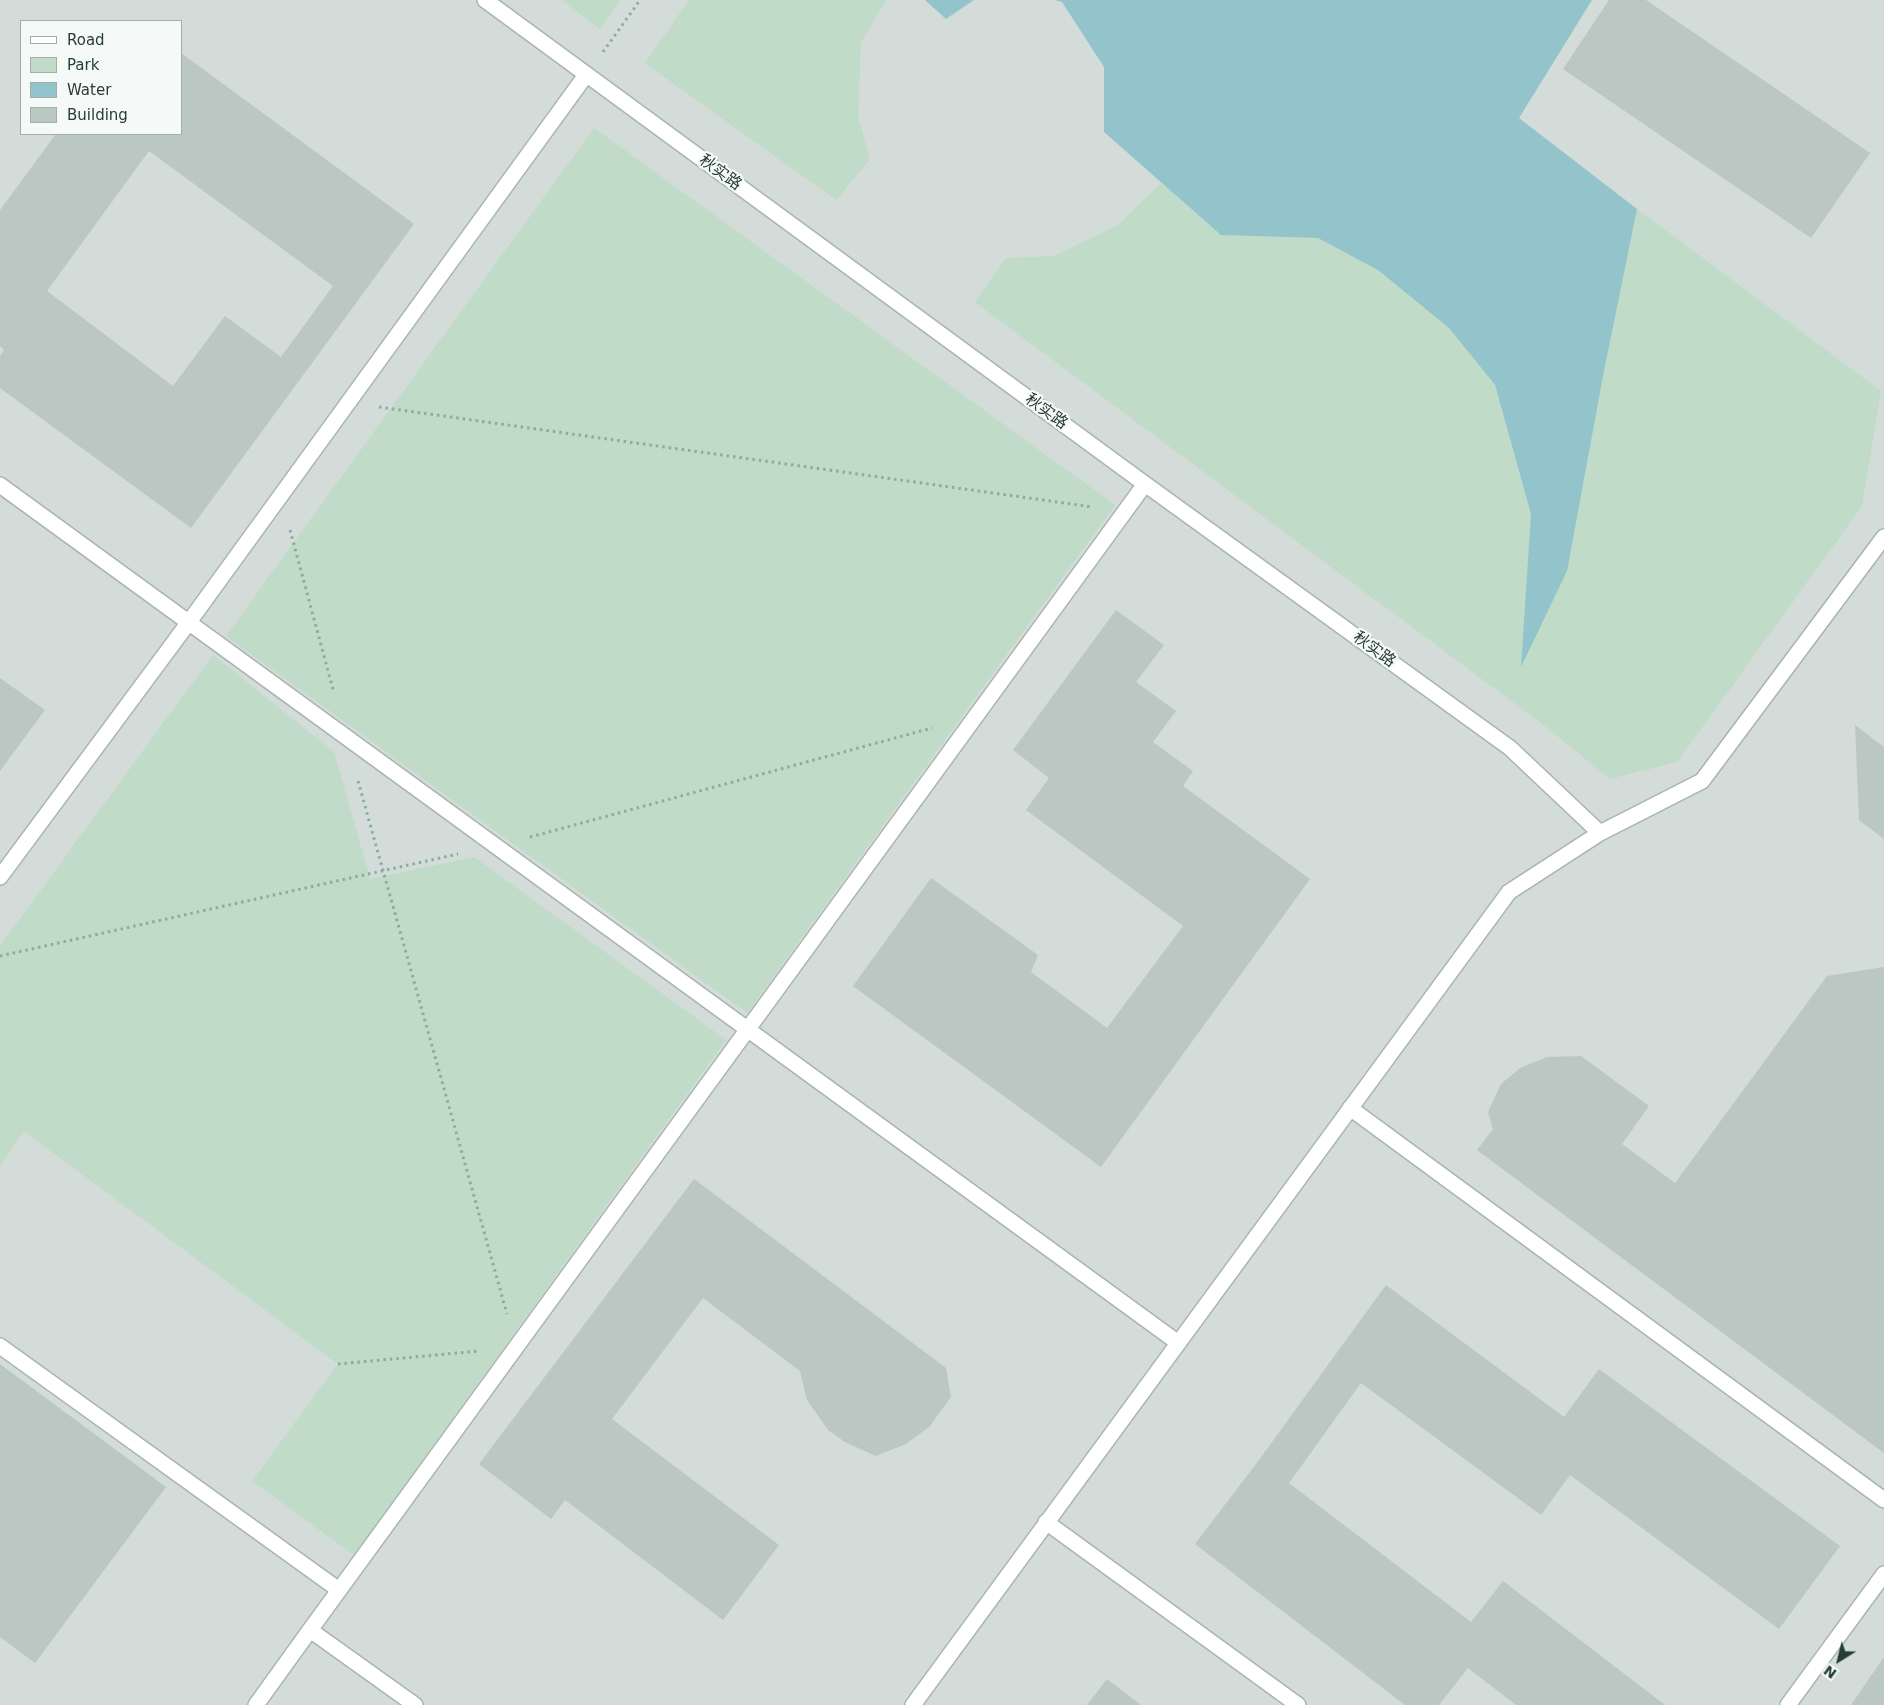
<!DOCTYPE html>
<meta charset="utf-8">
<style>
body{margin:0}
#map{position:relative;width:1884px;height:1705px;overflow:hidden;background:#e5ece9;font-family:"DejaVu Sans",sans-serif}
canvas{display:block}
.legend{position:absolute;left:20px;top:20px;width:162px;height:115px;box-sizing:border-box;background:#f5f9f7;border:1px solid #a2aeaa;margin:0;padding:6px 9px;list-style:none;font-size:15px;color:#263d36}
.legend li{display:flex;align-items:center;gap:10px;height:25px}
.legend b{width:25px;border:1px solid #a2aeaa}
.north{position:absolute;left:1814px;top:1635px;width:50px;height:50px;-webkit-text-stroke:4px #f5f9f7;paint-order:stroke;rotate:216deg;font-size:14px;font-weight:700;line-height:20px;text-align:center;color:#263d36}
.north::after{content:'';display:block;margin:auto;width:18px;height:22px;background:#263d36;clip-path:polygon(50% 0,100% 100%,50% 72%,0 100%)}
</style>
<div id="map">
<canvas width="1884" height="1705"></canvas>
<ul class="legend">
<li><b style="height:6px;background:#fff"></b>Road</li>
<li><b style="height:14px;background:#c0dbc7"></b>Park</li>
<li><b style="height:14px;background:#93c3cb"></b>Water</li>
<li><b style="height:14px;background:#bac7c2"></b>Building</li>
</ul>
<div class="north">N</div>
</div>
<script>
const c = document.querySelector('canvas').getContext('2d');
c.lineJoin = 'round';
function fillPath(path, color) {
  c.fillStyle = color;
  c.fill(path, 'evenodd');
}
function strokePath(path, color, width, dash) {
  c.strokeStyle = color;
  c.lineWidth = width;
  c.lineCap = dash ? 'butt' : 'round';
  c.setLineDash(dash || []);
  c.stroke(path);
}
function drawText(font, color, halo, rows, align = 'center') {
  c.font = font + ' "DejaVu Sans","Noto Sans SC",sans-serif';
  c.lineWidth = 4.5;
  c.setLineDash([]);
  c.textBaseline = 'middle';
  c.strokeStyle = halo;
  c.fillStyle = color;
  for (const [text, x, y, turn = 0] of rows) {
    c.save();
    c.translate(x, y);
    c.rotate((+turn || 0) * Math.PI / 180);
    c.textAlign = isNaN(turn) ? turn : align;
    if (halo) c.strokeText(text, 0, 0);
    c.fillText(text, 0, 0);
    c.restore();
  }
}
const built = new Path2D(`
 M0,0H1884V1705H0ZM21,21H181V134H21Z`);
const green = new Path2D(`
 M562,0H620L600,29Z
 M689,0H886L861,42L858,116L870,159L836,200L645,63Z
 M594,128L1115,505L747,1013L226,636Z
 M1161,183L1221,235L1318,238L1378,270L1449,328L1495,386L1531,514L1522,665L1603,376L1637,209L1881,391L1862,506L1677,762L1610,779L1549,729L975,302L1006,258L1054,256L1118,225Z
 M213,655L334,752L370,879L474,857L726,1040L354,1555L252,1481L338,1364L24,1131L0,1166V946Z`);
const water = new Path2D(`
 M925,0H974L946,19Z
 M1055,0H1592L1519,118L1637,209L1603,376L1567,571L1521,667L1531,514L1495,385L1449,328L1378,270L1318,238L1221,235L1104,132V67L1062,2Z`);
const building = new Path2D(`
 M1609,0H1646L1870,153L1811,238L1563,69Z
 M181,53L414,224L191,528L0,388V356L4,350L0,346V210L56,134H181ZM149,151L333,286L281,357L225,316L173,386L47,291Z
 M1116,610L1164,645L1136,682L1176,711L1153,742L1193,771L1183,786L1310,879L1101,1167L853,986L931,878L1038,955L1031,972L1107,1028L1183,926L1026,810L1049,778L1013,750Z
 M0,678L45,710L0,771Z
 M1855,725L1884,747V839L1859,820Z
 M1884,967V1453L1477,1150L1493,1129L1488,1112L1501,1084L1520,1068L1547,1057L1581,1056L1649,1106L1622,1144L1675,1183L1827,976Z
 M694,1179L946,1368L951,1397L929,1427L906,1444L876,1456L845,1442L828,1430L807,1400L800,1371L703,1298L612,1419L779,1545L723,1620L565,1500L551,1519L479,1464Z
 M1386,1285L1564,1417L1599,1369L1840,1546L1779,1629L1570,1475L1541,1515L1361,1383L1289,1483L1471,1622L1503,1581L1665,1705H1516L1468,1668L1439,1705H1405L1195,1544L1259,1460Z
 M0,1364L166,1487L35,1663L0,1637Z
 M1884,1657V1705H1851Z
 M1107,1679L1141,1705H1087Z`);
const path = new Path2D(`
 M603,52L640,0
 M379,407L1093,507
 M290,530L334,693
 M358,781L507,1314
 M530,837L932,728
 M0,956L458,854
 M338,1364L479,1351`);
const minor = new Path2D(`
 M485,0L1145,484L1510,748L1600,833
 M0,485L1177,1342
 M0,877L189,622L586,75
 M1350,1108L1884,1500
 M0,1346L339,1590
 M1046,1522L1298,1705
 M310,1630L1145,484
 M256,1705L310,1630L415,1705
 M913,1705L1509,892L1600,833L1702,781L1884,537
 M1788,1705L1884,1574`);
const streetNames = [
 ["秋实路",720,173,36],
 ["秋实路",1046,412,36],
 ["秋实路",1374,650,36]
];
fillPath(built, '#d3dcd8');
fillPath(green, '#c0dbc7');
fillPath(water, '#93c3cb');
fillPath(building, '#bac7c2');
strokePath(minor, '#a8b4b0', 18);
strokePath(path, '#88ada1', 3, [2.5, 4]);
strokePath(minor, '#fff', 15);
drawText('16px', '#263d36', '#f5f9f7', streetNames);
</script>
